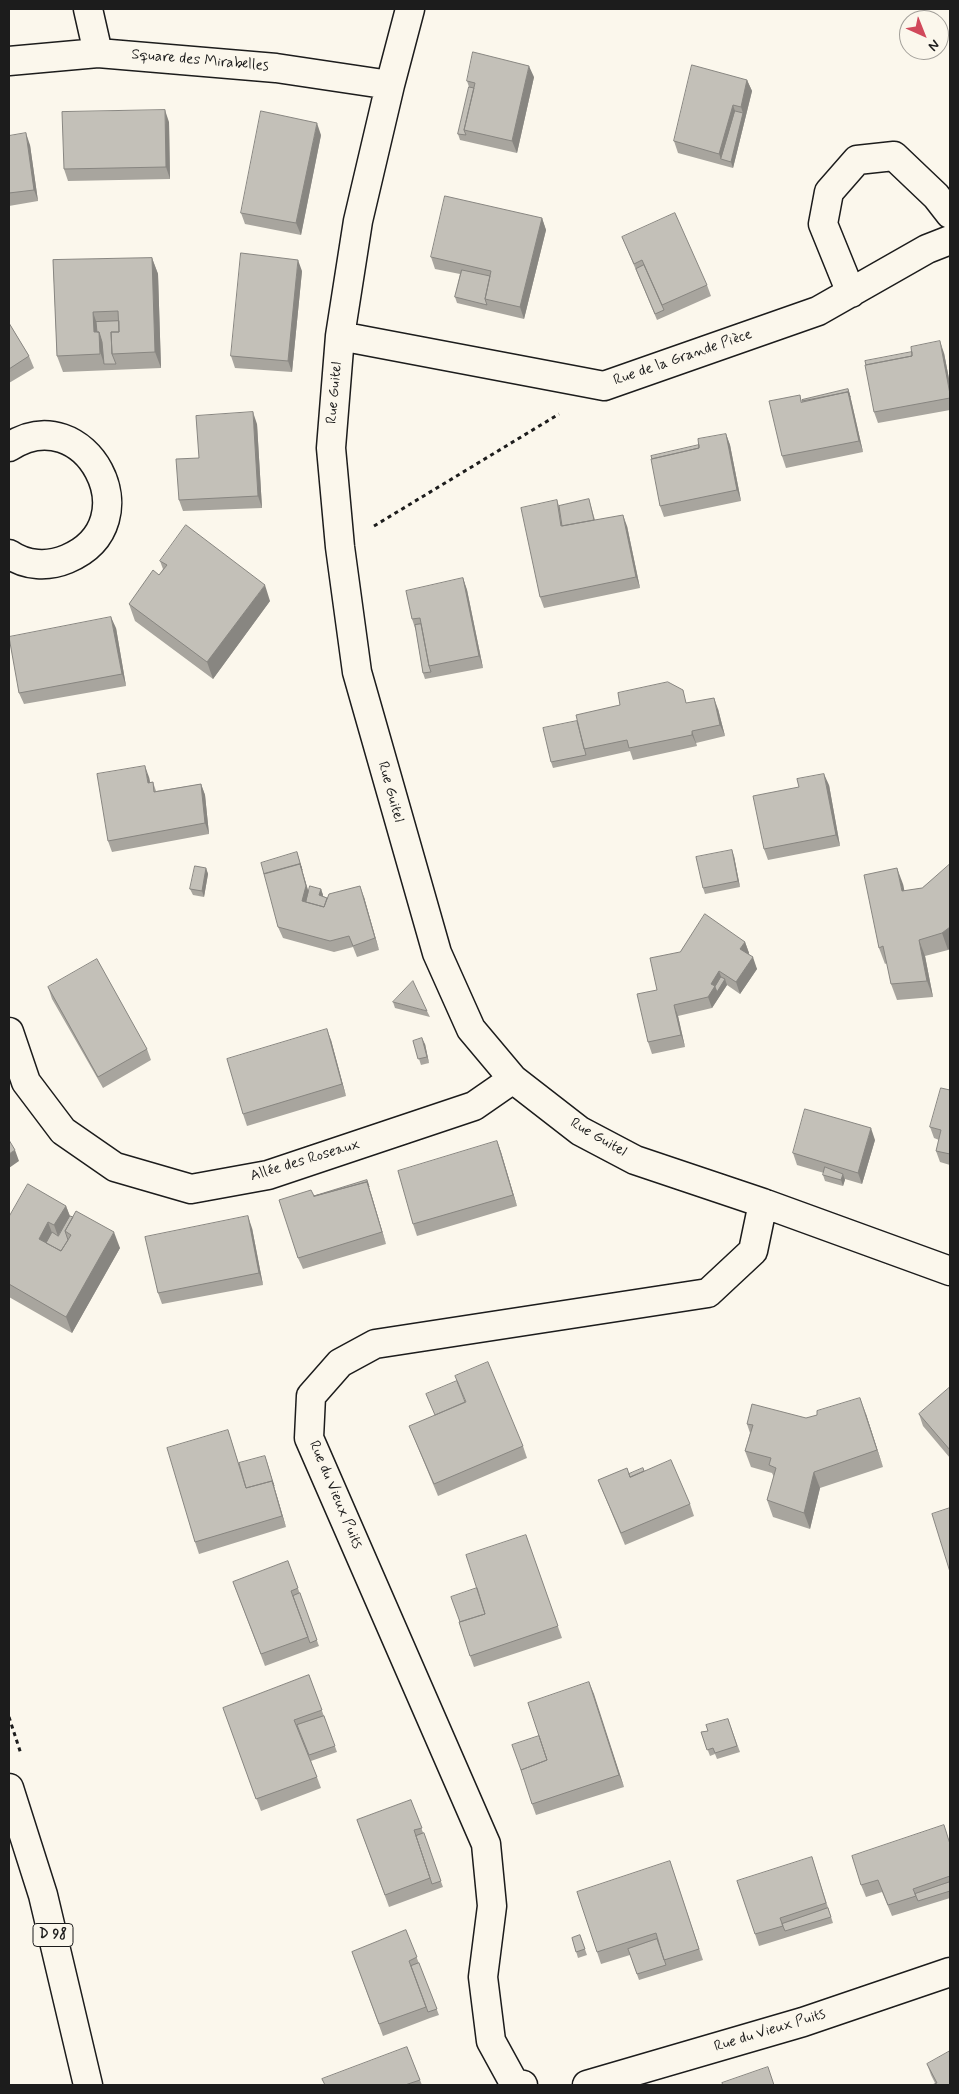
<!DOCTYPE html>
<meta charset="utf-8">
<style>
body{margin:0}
#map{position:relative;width:959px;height:2094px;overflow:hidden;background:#fbf7ec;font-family:Mynerve,sans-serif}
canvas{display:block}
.frame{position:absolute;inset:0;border:10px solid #1c1c1c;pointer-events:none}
.north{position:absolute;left:899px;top:10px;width:50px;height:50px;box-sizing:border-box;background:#fbf7ec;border:1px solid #a29f99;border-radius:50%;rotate:136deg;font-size:14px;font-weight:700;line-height:20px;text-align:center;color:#1c1c1c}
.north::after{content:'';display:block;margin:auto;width:18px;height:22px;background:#d1495b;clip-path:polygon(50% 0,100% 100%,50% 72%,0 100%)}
</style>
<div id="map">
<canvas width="959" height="2094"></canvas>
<div class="frame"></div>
<div class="north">N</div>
</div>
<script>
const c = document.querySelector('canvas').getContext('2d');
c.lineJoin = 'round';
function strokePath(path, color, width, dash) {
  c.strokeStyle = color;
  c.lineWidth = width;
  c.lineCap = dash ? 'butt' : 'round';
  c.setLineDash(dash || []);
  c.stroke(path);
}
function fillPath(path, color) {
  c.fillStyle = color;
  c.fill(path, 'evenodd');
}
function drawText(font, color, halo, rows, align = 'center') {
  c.font = font + ' Mynerve,sans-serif';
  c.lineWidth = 5;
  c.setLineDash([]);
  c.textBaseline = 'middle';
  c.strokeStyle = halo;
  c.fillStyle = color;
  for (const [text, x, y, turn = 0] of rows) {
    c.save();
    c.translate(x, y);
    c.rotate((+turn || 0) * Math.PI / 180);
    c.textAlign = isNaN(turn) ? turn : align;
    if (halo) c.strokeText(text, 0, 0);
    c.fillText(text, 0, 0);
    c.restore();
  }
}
const path = new Path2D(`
 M374,526L559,414
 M9,1717L21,1754`);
const street = new Path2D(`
 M88,9L98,53
 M410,9L390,85L358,221L340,336L331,448L340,547L357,672L437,953L471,1029L513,1079L580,1131L635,1160L763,1203L950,1271
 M9,61L98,53L276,68L390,85
 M851,293L823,224L829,192L857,160L894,156L936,196L950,214
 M340,336L604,386L818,311L927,249L950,240
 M9,447C85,397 153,523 67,559C48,567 26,566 9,554
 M9,1032L26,1082L63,1131L115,1167L191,1189L268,1175L474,1106L513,1079
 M523,2085L514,2083L491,2041L483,1977L492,1906L486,1844L309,1438L311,1396L340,1363L375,1344L708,1293L753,1251L763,1203
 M587,2085L803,2022L950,1972`);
const primary = new Path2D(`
 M9,1788L43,1895L88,2085`);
const wall = new Path2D(`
 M534,77L517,153L460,140L458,134L469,87L467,81Z
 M747,80L752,91L733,168L678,153L674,141Z
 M169,122L170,179L68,181L64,169Z
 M321,135L301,235L245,224L241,213Z
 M9,136L30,145L38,201L9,206Z
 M542,218L546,230L524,319L457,303L455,297L460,274L435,269L431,257Z
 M622,237L707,285L711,296L657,320Z
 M152,258L158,274L161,368L63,372L57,356L53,260Z
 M302,271L292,372L235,368L231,356Z
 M9,323L29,356L34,368L9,383Z
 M944,353L950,384V410L878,423L874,412Z
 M848,389L850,395L863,452L786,468L782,456L802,400Z
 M257,424L262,508L183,511L179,500L199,458Z
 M726,434L730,445L741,501L664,517L660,506L699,445Z
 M589,499L595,520L627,526L640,588L544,608L540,597L557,500L559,506Z
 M160,561L270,601L213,679L135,621L129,604L159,575L163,569Z
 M463,578L467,590L483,668L425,679L423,673L416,631L412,619Z
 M116,628L126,686L24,704L19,693Z
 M687,703L718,709L725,736L696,743L697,746L633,760L630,751L553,768L551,762Z
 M149,777L150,782H153L156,791L201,784L205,795L209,834L112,852L108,841Z
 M829,785L840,846L768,860L764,849Z
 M297,852L308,891L321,889L323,895V896L327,898L364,897L379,950L357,957L353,947L334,952L283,938L278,927Z
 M734,856L740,887L705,894L703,888Z
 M950,865V948L948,950L925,956L933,997L897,1000L891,984L887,963L885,964L879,948L903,884L904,891L922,888Z
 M206,868L208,874L204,897L193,895L190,889Z
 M745,942L749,953V954L757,969L740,994L727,985L712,1008L678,1016L685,1047L652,1054L648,1042L657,990Z
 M48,987L147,1049L151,1060L103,1088L52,999Z
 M393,1002L427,1011L430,1017L395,1008Z
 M331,1040L346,1096L247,1126L243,1114Z
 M413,1041L425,1044L429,1063L421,1065Z
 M950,1090V1165L940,1162L936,1151L939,1140L934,1138L930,1127Z
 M875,1140L862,1184L845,1179L843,1186L825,1181L823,1175L824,1173L797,1165L793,1153Z
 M497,1141L501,1152L517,1206L417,1236L413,1224Z
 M367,1180L386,1244L303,1269L298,1258L314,1196Z
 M66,1206L70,1216L120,1248L72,1333L9,1297V1217Z
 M252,1228L263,1285L162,1304L158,1293Z
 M950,1387V1458L923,1426L919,1414Z
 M866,1414L883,1467L820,1488L810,1529L773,1517L767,1500L774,1477L772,1473L751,1467L745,1451L750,1433L747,1424L806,1418Z
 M409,1426L523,1446L527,1458L438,1496Z
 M228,1430L244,1481L267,1462L286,1527L199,1554L195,1542Z
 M644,1471L690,1504L694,1516L625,1545L598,1480Z
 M526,1535L562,1638L474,1667L470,1656Z
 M288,1561L319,1646L265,1666L233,1582Z
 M309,1675L337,1752L311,1761L321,1788L261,1811L223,1708Z
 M589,1682L624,1787L536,1815L532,1804L539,1736Z
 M728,1719L740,1752L717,1759L715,1754L710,1756L701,1732L708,1731Z
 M411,1800L443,1887L389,1907L357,1820Z
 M950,1843V1898L892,1916L882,1892L866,1897L861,1885Z
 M812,1857L833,1923L759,1946L755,1934Z
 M670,1861L703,1960L639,1980L630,1955L601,1964L597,1952Z
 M406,1930L439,2015L430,2018V2017V2018L383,2036L352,1952Z
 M580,1935L587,1955L578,1958L572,1938Z
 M407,2047L422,2085H324Z
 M927,2064L950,2085L935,2083L931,2075Z`);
const shadedWall = new Path2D(`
 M529,66L534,77L517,153L512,141Z
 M747,80L752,91L733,168L731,162L743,113L741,107Z
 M733,105L737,117L721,159L719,154Z
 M165,110L169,122L170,179L166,167Z
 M317,123L321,135L301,235L296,223Z
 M26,133L30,145L38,201L34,190Z
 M542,218L546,230L524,319L520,307Z
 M152,258L158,274L161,368L155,352Z
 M298,260L302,271L292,372L288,361Z
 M93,312L105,348L104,364L94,332Z
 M940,341L944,353L950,384V394Z
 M848,389L850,395L863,452L859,441L848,392Z
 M253,412L257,424L262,508L258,496Z
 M726,434L730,445L741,501L737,490Z
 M623,515L627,526L640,588L636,577Z
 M463,578L467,590L483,668L479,656Z
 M265,585L270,601L213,679L207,662Z
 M111,617L116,628L126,686L122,674Z
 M714,698L718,709L725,736L720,725Z
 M692,731L697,746L692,735Z
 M145,766L149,777L152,794L148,783Z
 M824,774L829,785L840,846L836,835Z
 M201,784L205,795L209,834L205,823Z
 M732,850L734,856L740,887L738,881Z
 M297,852L310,897L308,907L302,901Z
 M206,868L208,874L204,897L202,891Z
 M897,868L903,884L908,908L902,891Z
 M360,886L364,897L379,950L375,938Z
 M321,889L323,895L321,901L319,895Z
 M950,927V948L948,950L942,933Z
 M919,940L925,956L933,997L927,981Z
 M745,942L749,953L744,960L740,949Z
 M753,957L757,969L740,994L736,982Z
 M719,971L723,982L725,979L727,985L712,1008L708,997L711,984Z
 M674,1005L678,1016L685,1047L681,1035Z
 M327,1029L331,1040L346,1096L342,1084Z
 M422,1038L425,1044L429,1063L427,1057Z
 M871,1128L875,1140L862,1184L858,1173Z
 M497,1141L501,1152L517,1206L513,1195Z
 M15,1150L19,1161L9,1168V1154Z
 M843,1174L845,1180L843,1186L841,1180Z
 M367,1182L371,1193L386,1244L382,1232Z
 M66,1206L72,1222L65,1231L60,1242L54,1225Z
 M248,1216L252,1228L263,1285L259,1273Z
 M48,1222L54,1238L43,1249L39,1239Z
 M114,1232L120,1248L72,1333L66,1317Z
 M860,1398L866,1414L883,1467L877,1450Z
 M265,1456L267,1462L286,1527L282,1516Z
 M814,1472L820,1488L810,1529L804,1513Z
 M589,1682L594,1694L624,1787L619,1775Z`);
const building = new Path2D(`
 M473,52L529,66L512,141L464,130L475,83L467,81Z
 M692,65L747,80L741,107L733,105L719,154L674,141Z
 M469,87L474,88L464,130L466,135L458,134Z
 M165,110L166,167L64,169L62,112Z
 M261,111L317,123L296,223L241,213Z
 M735,111L743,113L731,162L721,159Z
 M26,133L34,190L9,193V136Z
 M445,196L542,218L520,307L485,299L491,271L431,257Z
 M675,213L707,285L662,305L642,260L634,264L622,237Z
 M241,253L298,260L288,361L231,356Z
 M152,258L155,352L112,354L111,332H119L118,311L93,312L94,332H99L100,354L57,356L53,260Z
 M644,265L664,310L655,314L636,269Z
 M462,270L490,276L485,299L487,305L455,297Z
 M119,321V332H111L112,354L116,364H104L102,342L99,332H97L96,322Z
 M9,323L29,356L9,369Z
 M940,341L950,394V398L874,412L865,365L912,356L911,347Z
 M912,352V356L866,365L865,361Z
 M848,389L850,397L848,392L802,401V400Z
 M848,392L859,441L782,456L769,401L800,395L801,402Z
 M253,412L258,496L179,500L176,459L199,458L196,416Z
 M726,434L737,490L660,506L651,459L699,448L698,439Z
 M699,445V448L652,459L651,456Z
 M589,499L594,520L562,526L559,506Z
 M557,500L561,526L623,515L636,577L540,597L521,508Z
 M186,525L265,585L207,662L129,604L153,570L159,575L167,565L160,561Z
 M463,578L479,656L429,666L420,618L412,619L406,591Z
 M111,617L122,674L19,693L9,637Z
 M421,624L429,666L431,672L423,673L415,625Z
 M668,682L683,690L686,703L714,698L720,725L692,731V735L629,748L627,740L584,749L576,715L620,705L618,693Z
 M577,721L586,755L551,762L543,728Z
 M145,766L148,783L153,782L154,792L201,784L205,823L108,841L97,774Z
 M824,774L836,835L764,849L753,796L799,787L797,779Z
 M732,850L738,881L703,888L696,857Z
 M297,852L302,870L300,864L264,874L261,863Z
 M300,864L306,886L302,901L324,907L329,894L360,886L375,938L353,946L349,936L330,941L278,927L264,874Z
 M950,864V927L942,933L919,940L927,981L891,984L883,946L879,948L864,875L897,868L902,891L922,888Z
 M195,866L206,868L202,891L190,889Z
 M310,886L321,889L319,895L327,898L324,907L306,902Z
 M705,914L745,942L740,949L753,957L736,982L719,971L711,984L715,986L708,997L674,1005L681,1035L648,1042L637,994L657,990L650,958L680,952Z
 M97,959L147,1049L98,1077L48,987Z
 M721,977L725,979L717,992L715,987Z
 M413,981L427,1011L393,1002Z
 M327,1029L342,1084L243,1114L227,1059Z
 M422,1038L427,1057L418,1059L413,1041Z
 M941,1088L950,1090V1154L936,1151L941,1130L930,1127Z
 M805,1109L871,1128L858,1173L793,1153Z
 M9,1140L15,1150L9,1154Z
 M497,1141L513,1195L413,1224L398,1171Z
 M825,1167L843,1174L841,1180L823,1175Z
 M367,1180L369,1187L367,1182L314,1196Z
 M367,1182L382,1232L298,1258L279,1200L311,1190L314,1196Z
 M28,1184L66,1206L54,1225L48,1222L39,1239L61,1251L71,1235L65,1231L76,1211L114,1232L66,1317L9,1284V1217Z
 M70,1216L73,1217L65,1231L68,1240L61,1251L46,1243L52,1232L58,1236Z
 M248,1216L259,1273L158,1293L145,1237Z
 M488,1362L523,1446L434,1484L409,1426L466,1402L455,1376Z
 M457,1381L465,1402L435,1415L426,1394Z
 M950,1387V1450L919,1414Z
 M860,1398L877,1450L814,1472L804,1513L767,1500L776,1468L769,1465L771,1458L745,1451L753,1425L747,1424L752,1404L806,1418L817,1415V1411Z
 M228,1430L246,1488L272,1481L282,1516L195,1542L167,1448Z
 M265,1456L274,1486L272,1481L246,1488L239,1463Z
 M671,1460L690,1504L621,1533L598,1480L627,1468L630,1477Z
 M643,1468L644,1471L630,1477L629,1474Z
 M950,1508V1572L932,1514Z
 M526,1535L558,1626L470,1656L459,1622L485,1614L466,1555Z
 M288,1561L298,1588L291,1591L308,1637L261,1654L233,1582Z
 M477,1588L485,1614L460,1622L451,1597Z
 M300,1593L317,1640L310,1643L293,1596Z
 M309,1675L322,1710L294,1720L317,1777L256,1799L223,1708Z
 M589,1682L619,1775L532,1804L521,1770L547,1760L528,1703Z
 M324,1716L335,1746L309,1755L297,1725Z
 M728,1719L737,1746L715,1753L713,1748L707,1750L701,1732L708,1731L706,1725Z
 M539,1736L547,1760L521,1770L512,1745Z
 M411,1800L422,1828L414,1830L430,1878L385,1895L357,1820Z
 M944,1825L950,1844V1876L913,1889L916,1896L888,1905L878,1880L861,1885L852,1856Z
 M424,1833L441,1881L432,1884L416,1836Z
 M812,1857L826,1903L780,1918L783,1926L755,1934L737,1881Z
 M670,1861L699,1949L664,1960L656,1933L597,1952L577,1892Z
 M950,1882V1891L918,1901L915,1894Z
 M828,1908L831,1917L785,1931L782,1924Z
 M406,1930L417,1957L409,1961L426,2007L379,2024L352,1952Z
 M580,1935L585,1949L576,1952L572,1938Z
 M657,1939L666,1965L637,1974L628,1949Z
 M419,1963L437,2009L428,2012L411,1966Z
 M407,2047L420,2080L405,2085H325L322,2079Z
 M950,2051V2085H932L937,2083L927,2064Z
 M768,2067L774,2085H723L722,2083Z`);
const shields = [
 [53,1935,40]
];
const shieldNames = [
 ["D 98",53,1935]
];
const streetNames = [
 ["Square des Mirabelles",200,61,5],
 ["Rue de la Grande Pièce",683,358,-19],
 ["Rue Guitel",335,393,-85],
 ["Rue Guitel",390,792,74],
 ["Rue Guitel",598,1138,30],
 ["Allée des Roseaux",305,1161,-17],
 ["Rue du Vieux Puits",335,1495,67],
 ["Rue du Vieux Puits",770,2031,-17]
];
strokePath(street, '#1c1c1c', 31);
strokePath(primary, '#1c1c1c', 31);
strokePath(path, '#1c1c1c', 3, [4, 4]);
strokePath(street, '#fbf7ec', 28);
strokePath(primary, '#fbf7ec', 28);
fillPath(wall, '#a8a59e');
fillPath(shadedWall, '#888681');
fillPath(building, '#c3c0b8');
strokePath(building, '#888681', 1);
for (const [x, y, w] of shields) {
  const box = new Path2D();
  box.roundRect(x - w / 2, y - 11.5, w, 23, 4);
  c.fillStyle = '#fbf7ec';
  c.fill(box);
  strokePath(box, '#1c1c1c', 1);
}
drawText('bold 14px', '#1c1c1c', null, shieldNames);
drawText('15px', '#1c1c1c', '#fbf7ec', streetNames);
</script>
